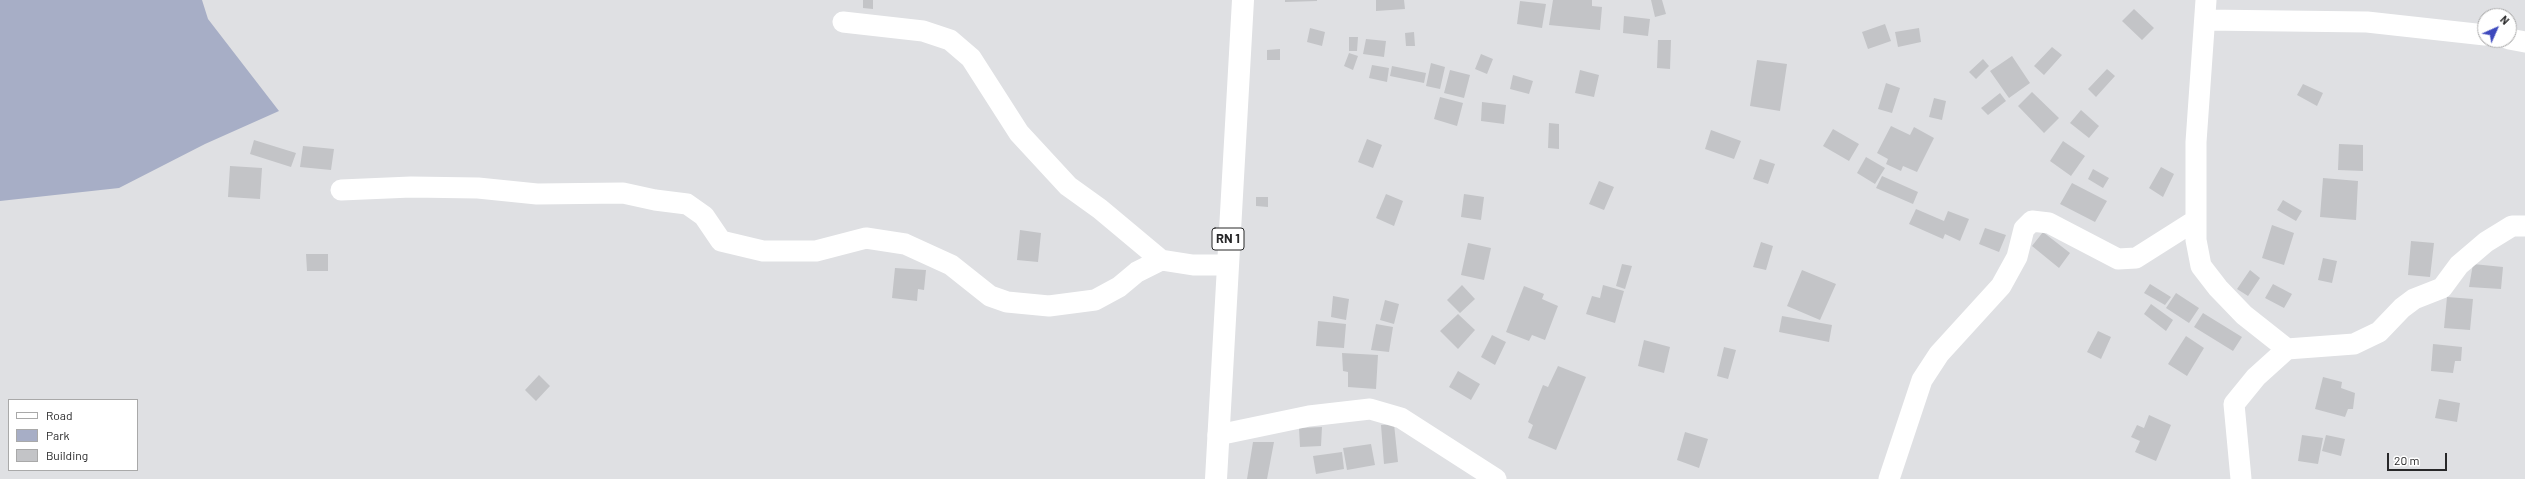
<!DOCTYPE html>
<style>
body{margin:0}
#map{position:relative;width:2525px;height:479px;overflow:hidden;background:#dfe0e3;font-family:Barlow,sans-serif}
canvas{display:block}
.legend{position:absolute;left:8px;top:399px;width:130px;height:72px;box-sizing:border-box;background:#fff;border:1px solid #a9a9a9;margin:0;padding:5px 7px;list-style:none;font-size:12px;color:#282829}
.legend li{display:flex;align-items:center;gap:8px;height:20px}
.legend b{width:20px;border:1px solid #a9a9a9}
.north{position:absolute;left:2477px;top:8px;width:40px;height:40px;box-sizing:border-box;background:#fff;border:1px solid #a9a9a9;border-radius:50%;rotate:45deg;font-size:11px;font-weight:700;line-height:16px;text-align:center;color:#282829}
.north::after{content:'';display:block;margin:auto;width:14px;height:18px;background:#3d49bd;clip-path:polygon(50% 0,100% 100%,50% 72%,0 100%)}
.scale{position:absolute;left:2387px;top:453px;width:60px;height:18px;box-sizing:border-box;border:2px solid #282829;border-top:0;padding-left:5px;font-size:12px;line-height:14px;white-space:nowrap;color:#282829;-webkit-text-stroke:3px #fff;paint-order:stroke}
</style>
<div id="map">
<canvas width="2525" height="479"></canvas>
<ul class="legend">
<li><b style="height:5px;background:#fff"></b>Road</li>
<li><b style="height:11px;background:#a7aec6"></b>Park</li>
<li><b style="height:11px;background:#c3c4c7"></b>Building</li>
</ul>
<div class="north">N</div>
<div class="scale">20 m</div>
</div>
<script>
const c = document.querySelector('canvas').getContext('2d');
c.lineJoin = 'round';
function fillPath(path, color) {
  c.fillStyle = color;
  c.fill(path, 'evenodd');
}
function strokePath(path, color, width, dash) {
  c.strokeStyle = color;
  c.lineWidth = width;
  c.lineCap = dash ? 'butt' : 'round';
  c.setLineDash(dash || []);
  c.stroke(path);
}
function drawText(font, color, halo, rows, align = 'center') {
  c.font = font + ' Barlow,sans-serif';
  c.lineWidth = 3;
  c.setLineDash([]);
  c.textBaseline = 'middle';
  c.strokeStyle = halo;
  c.fillStyle = color;
  for (const [text, x, y, turn = 0] of rows) {
    c.save();
    c.translate(x, y);
    c.rotate((+turn || 0) * Math.PI / 180);
    c.textAlign = isNaN(turn) ? turn : align;
    if (halo) c.strokeText(text, 0, 0);
    c.fillText(text, 0, 0);
    c.restore();
  }
}
const green = new Path2D(`
 M0,0H202L208,19L279,111L205,144L119,188L0,201Z`);
const building = new Path2D(`
 M863,0H873V9L863,8Z
 M1285,0H1317V1L1285,2Z
 M1376,0H1404L1405,9L1376,11Z
 M1553,0H1592V6L1602,7L1600,30L1549,25Z
 M1651,0H1662L1666,14L1655,17Z
 M1520,1L1546,4L1542,28L1517,24Z
 M2134,9L2154,28L2142,40L2122,21Z
 M1624,16L1650,19L1648,36L1623,33Z
 M1885,24L1891,41L1868,49L1862,32Z
 M1310,28L1325,32L1322,46L1307,42Z
 M1919,28L1921,42L1898,47L1895,32Z
 M1414,32L1415,46H1406L1405,33Z
 M1349,37H1358L1357,51H1349Z
 M1366,39L1386,41L1384,57L1363,54Z
 M1658,40H1671L1670,69L1657,68Z
 M2052,47L2062,55L2044,75L2034,66Z
 M1280,49V60H1267V50Z
 M1349,53L1358,56L1353,70L1344,66Z
 M1481,54L1493,59L1487,74L1475,69Z
 M2012,56L2030,83L2009,98L1990,71Z
 M1983,59L1989,66L1976,79L1969,72Z
 M1757,60L1787,64L1780,111L1750,106Z
 M1431,63L1445,67L1440,89L1426,86Z
 M1372,65L1389,68L1387,82L1369,78Z
 M1392,66L1426,73L1424,83L1390,76Z
 M2107,69L2115,76L2096,97L2088,89Z
 M1450,70L1470,75L1464,98L1444,93Z
 M1580,70L1599,75L1594,97L1575,93Z
 M1513,75L1533,81L1529,94L1510,89Z
 M1886,83L1900,88L1892,113L1878,109Z
 M2303,84L2323,93L2317,106L2297,95Z
 M2032,92L2059,118L2044,133L2018,106Z
 M2000,93L2006,101L1988,115L1981,108Z
 M1440,97L1463,103L1457,126L1434,119Z
 M1934,98L1946,101L1942,120L1929,117Z
 M1482,102L1506,105L1504,124L1481,121Z
 M2081,110L2099,126L2089,138L2070,123Z
 M1549,123L1559,124V149L1548,148Z
 M1891,126L1910,135L1914,127L1934,138L1917,172L1903,166L1901,171L1886,164L1888,159L1877,153Z
 M1833,129L1859,144L1849,161L1823,146Z
 M1711,130L1741,141L1734,159L1705,149Z
 M1367,139L1382,145L1373,168L1358,162Z
 M254,140L296,153L291,167L250,154Z
 M2063,141L2085,156L2071,176L2050,161Z
 M2339,144L2363,145V171L2338,170Z
 M303,146L334,149L331,170L300,167Z
 M1866,157L1885,168L1875,184L1857,173Z
 M1760,159L1775,164L1768,184L1753,179Z
 M230,166L262,168L260,199L228,197Z
 M2161,167L2174,174L2163,197L2149,188Z
 M2093,169L2109,178L2103,188L2088,179Z
 M1882,176L1918,192L1913,204L1876,188Z
 M2323,178L2358,181L2356,220L2320,217Z
 M1599,181L1614,187L1604,210L1589,204Z
 M2072,183L2107,201L2095,222L2060,204Z
 M1386,194L1403,201L1394,226L1376,218Z
 M1464,194L1484,197L1481,220L1461,217Z
 M1256,197H1268V207L1256,206Z
 M2283,200L2302,211L2296,221L2277,210Z
 M1916,209L1944,221L1948,211L1969,219L1960,241L1945,234L1943,239L1909,224Z
 M2272,225L2294,233L2284,265L2262,258Z
 M1985,228L2006,235L1999,252L1979,244Z
 M1020,230L1041,233L1038,262L1017,260Z
 M2043,232L2070,253L2059,268L2032,246Z
 M2411,241L2434,243L2430,277L2408,275Z
 M1761,242L1773,246L1766,270L1753,267Z
 M1468,243L1491,248L1484,280L1461,275Z
 M306,254H328V271H307Z
 M2323,258L2337,261L2332,283L2318,280Z
 M1622,264L1632,266L1625,289L1616,286Z
 M2473,264L2503,267L2501,289L2469,287Z
 M895,268L926,270L924,290L918,289L917,301L892,298Z
 M1802,270L1836,284L1820,320L1787,306Z
 M2250,270L2260,278L2248,296L2237,289Z
 M2150,284L2171,297L2165,305L2144,293Z
 M2273,284L2292,294L2284,308L2265,298Z
 M1462,285L1475,299L1460,313L1447,300Z
 M1603,285L1624,291L1615,323L1586,314L1592,296L1600,298Z
 M1524,286L1544,294L1542,299L1558,306L1545,340L1532,335L1529,341L1506,332Z
 M2176,293L2199,308L2189,323L2166,308Z
 M1333,296L1349,299L1346,320L1331,317Z
 M2447,297L2473,299L2470,330L2444,328Z
 M1385,300L1399,304L1394,324L1380,320Z
 M2151,304L2173,320L2166,331L2144,314Z
 M2203,313L2242,337L2233,351L2194,327Z
 M1458,314L1475,330L1458,349L1440,331Z
 M1782,316L1832,325L1829,342L1779,332Z
 M1318,321L1346,324L1344,348L1316,346Z
 M1376,324L1393,327L1389,352L1371,350Z
 M2098,331L2111,337L2101,359L2087,352Z
 M1492,335L1506,342L1495,365L1481,357Z
 M2186,336L2204,348L2187,376L2168,364Z
 M1644,340L1670,347L1664,373L1638,366Z
 M2433,344L2462,347L2461,361H2455L2453,373L2431,371Z
 M1724,347L1736,350L1728,379L1717,376Z
 M1342,353L1378,355L1376,389L1348,387V372L1343,371Z
 M1558,366L1586,377L1556,450L1528,438L1533,425L1528,422L1543,385L1548,387Z
 M1458,371L1480,384L1471,400L1449,387Z
 M539,375L550,386L536,401L525,390Z
 M2323,377L2342,382L2341,388L2355,393L2353,409H2348L2345,417L2315,409Z
 M2439,399L2460,403L2457,422L2435,418Z
 M2149,415L2171,425L2156,461L2135,452L2140,441L2131,437L2137,425L2144,428Z
 M1394,424L1398,462L1384,464L1381,425Z
 M1322,427L1321,446L1300,447L1299,428Z
 M1685,432L1708,439L1699,468L1677,460Z
 M2302,435L2323,438L2318,464L2298,461Z
 M2326,435L2345,439L2341,456L2322,451Z
 M1253,442H1274L1267,479H1247Z
 M1371,444L1375,465L1347,470L1343,448Z
 M1342,452L1344,469L1316,474L1313,456Z`);
const minor = new Path2D(`
 M2206,0L2196,142V240L2201,266L2218,288L2244,315L2287,349L2256,377L2234,404L2241,479
 M2205,20L2367,22L2485,35
 M843,22L923,31L950,40L971,58L1019,133L1068,186L1100,209L1161,260L1193,265H1227
 M2509,39L2525,42
 M341,190L411,187L478,188L537,194L623,193L655,200L687,204L704,216L721,241L763,251H816L866,238L905,244L951,265L990,296L1007,302L1049,306L1095,300L1119,287L1137,272L1161,260
 M2287,349L2354,344L2379,332L2402,308L2414,299L2442,288L2459,265L2486,242L2512,226H2525
 M1218,435L1309,416L1370,409L1401,418L1496,479
 M1889,479L1922,380L1939,354L2001,286L2017,257L2024,229L2032,221L2049,223L2118,259L2136,258L2196,220`);
const major = new Path2D(`
 M1216,479L1243,0`);
const shields = [
 [1228,239,32]
];
const shieldNames = [
 ["RN 1",1228,239]
];
fillPath(green, '#a7aec6');
fillPath(building, '#c3c4c7');
strokePath(minor, '#fff', 21);
strokePath(major, '#fff', 22);
for (const [x, y, w] of shields) {
  const box = new Path2D();
  box.roundRect(x - w / 2, y - 11, w, 22, 3);
  c.fillStyle = '#fff';
  c.fill(box);
  strokePath(box, '#282829', 1);
}
drawText('bold 13px', '#282829', null, shieldNames);
</script>
